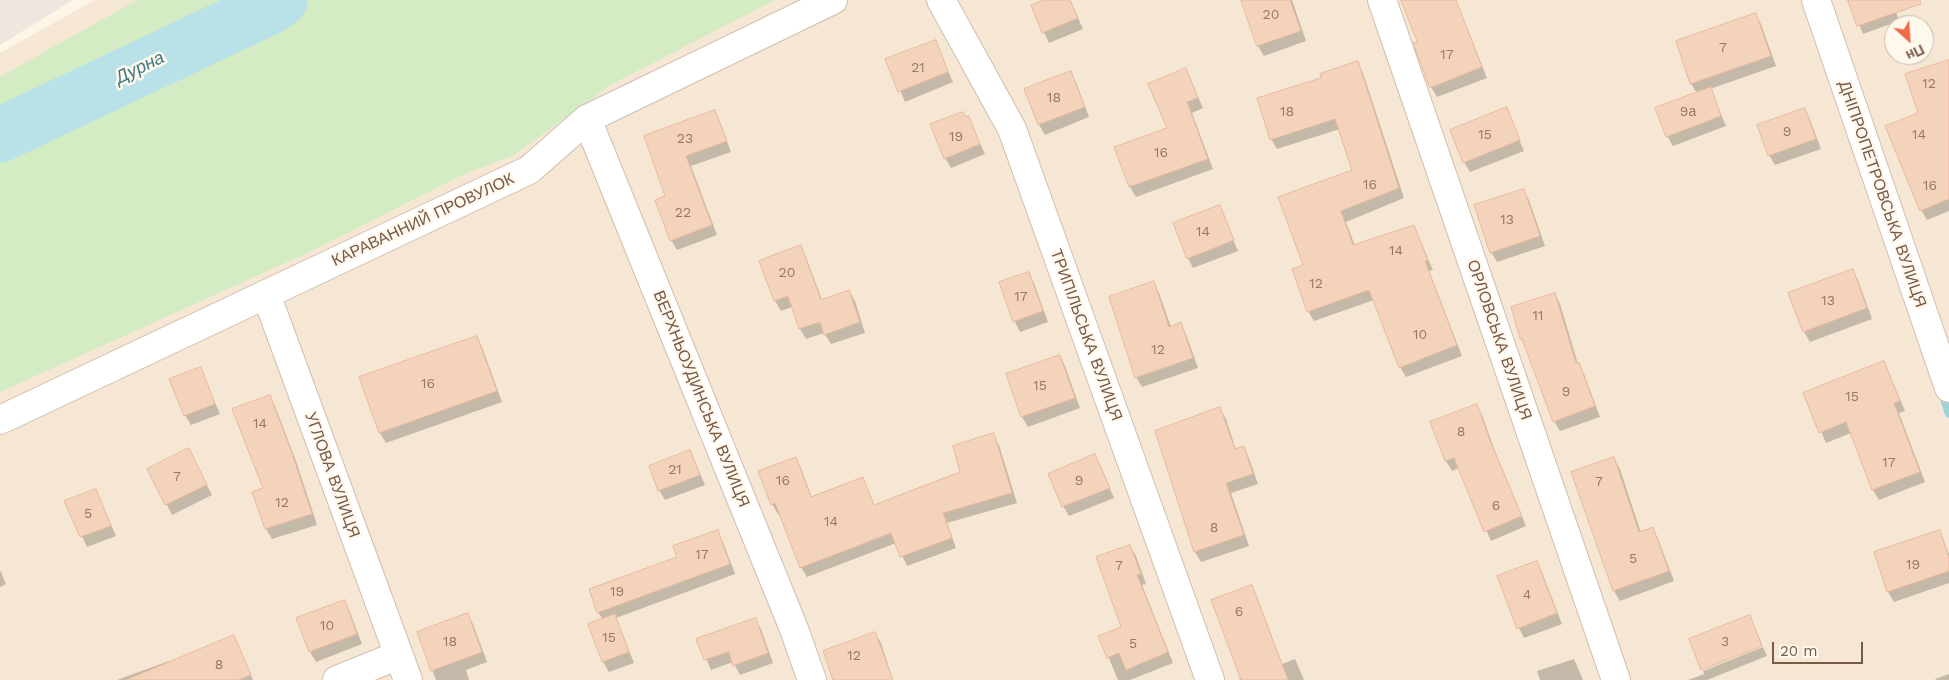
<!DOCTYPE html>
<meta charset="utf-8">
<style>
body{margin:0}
#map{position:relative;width:1949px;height:680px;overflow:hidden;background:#fdf5e6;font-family:"Work Sans",sans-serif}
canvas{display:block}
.north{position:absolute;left:1884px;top:15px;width:50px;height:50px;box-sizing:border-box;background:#fff8ed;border:1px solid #c9b9ab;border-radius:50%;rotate:154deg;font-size:14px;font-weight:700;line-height:20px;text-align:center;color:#785a49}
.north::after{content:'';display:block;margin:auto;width:18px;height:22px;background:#ec6d46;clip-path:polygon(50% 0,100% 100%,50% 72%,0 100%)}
.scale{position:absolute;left:1772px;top:642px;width:91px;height:22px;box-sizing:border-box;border:2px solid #785a49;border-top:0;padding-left:6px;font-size:15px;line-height:18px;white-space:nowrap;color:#785a49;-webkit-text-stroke:4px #fff8ed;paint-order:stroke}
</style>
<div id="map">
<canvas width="1949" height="680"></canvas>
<div class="north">Пн</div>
<div class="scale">20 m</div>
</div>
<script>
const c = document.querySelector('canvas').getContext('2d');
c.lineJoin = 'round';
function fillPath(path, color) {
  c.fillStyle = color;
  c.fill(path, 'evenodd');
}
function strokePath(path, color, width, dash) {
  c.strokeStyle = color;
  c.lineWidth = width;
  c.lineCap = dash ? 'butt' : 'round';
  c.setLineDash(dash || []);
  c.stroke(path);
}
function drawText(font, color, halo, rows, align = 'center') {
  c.font = font + ' "Work Sans",sans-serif';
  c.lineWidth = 5;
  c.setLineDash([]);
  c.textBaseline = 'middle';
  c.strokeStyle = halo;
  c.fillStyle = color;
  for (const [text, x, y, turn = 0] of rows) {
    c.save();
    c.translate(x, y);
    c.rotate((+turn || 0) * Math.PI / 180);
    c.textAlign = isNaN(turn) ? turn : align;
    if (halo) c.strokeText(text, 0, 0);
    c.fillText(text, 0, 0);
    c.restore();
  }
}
const residential = new Path2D(`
 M95,0H1949V680H0V53ZM1894,25H1924V55H1894Z`);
const industrial = new Path2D(`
 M0,0H73L0,45Z`);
const green = new Path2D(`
 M137,0H775L612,84L514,155L462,175L316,249L0,392V77Z`);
const shadow = new Path2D(`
 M1047,0H1070L1083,29L1049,43L1032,6Z
 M1242,0H1292L1306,41L1264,56L1258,46Z
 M1402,0H1456L1487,78L1437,97L1431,87L1418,42Z
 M1849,0H1892L1899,21L1863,34Z
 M1755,14L1761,24L1776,66L1710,89L1726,126L1673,146L1667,136L1697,93L1691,84L1677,41Z
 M935,41L953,82L905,102L887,60Z
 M1949,61V211L1927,220L1921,210L1920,114Z
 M1358,63L1363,73L1404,198L1346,222L1355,246L1414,227L1433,270L1429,271L1462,356L1406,377L1400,367L1374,300L1314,321L1308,311L1305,266L1354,170L1340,129L1277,149L1271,139L1323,79Z
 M1186,70L1203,108L1192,113L1213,169L1136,197L1130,187L1116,148L1168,129Z
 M1070,72L1076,82L1089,117L1045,135L1039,125L1026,89Z
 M1506,109L1524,151L1470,172L1464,162Z
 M1805,109L1810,120L1821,149L1775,165L1769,155Z
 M715,112L720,122L731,152L691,166L717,235L677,250L671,240L667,197L645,137Z
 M968,118L985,154L951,168L945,158L966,119Z
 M1523,190L1529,200L1545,246L1497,262L1491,252Z
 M1219,207L1238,251L1193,268L1188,258Z
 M800,247L806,257L822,300L849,291L855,301L865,333L831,344L824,333L806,339L800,329L792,307L781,311L775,301L760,262Z
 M1852,270L1858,280L1872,319L1810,342L1804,332L1790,294Z
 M1028,273L1034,283L1048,322L1020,332L1015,322L1000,283Z
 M1153,283L1159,293L1171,327L1180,324L1186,334L1198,368L1142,387L1136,377Z
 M1555,294L1560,304L1578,364L1584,374L1600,417L1560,431L1554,421L1527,349L1521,339Z
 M477,337L482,347L502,402L386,443L380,433L361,378Z
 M1060,356L1065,366L1080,408L1028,427L1022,417L1007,375Z
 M1884,362L1905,411L1899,413L1925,482L1879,500L1873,490L1851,433L1826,443L1805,394Z
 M200,368L220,414L191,425L185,415Z
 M269,396L275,406L297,464L317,525L272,539L266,529L254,492L264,489Z
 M1476,405L1482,415L1496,454L1526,526L1491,541L1459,468L1452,471L1446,461Z
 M1220,409L1226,419L1236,450L1243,447L1249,458L1258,484L1231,493L1249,546L1201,562L1195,552L1156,432Z
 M993,435L999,445L1017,503L947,523L956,548L907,566L896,543L807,577L801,567L780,513L778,514L772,504L795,458L801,468L812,498L862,478L875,506L962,473Z
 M690,451L705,485L665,500L659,490Z
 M1095,456L1114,498L1069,516L1063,506Z
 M1614,459L1620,469L1641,533L1652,529L1658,539L1674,581L1620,601L1614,591L1573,473Z
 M194,460L212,495L172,515L149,469Z
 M96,491L116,536L87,547L66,502Z
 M1939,531L1949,554V583L1894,602L1888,592L1875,553Z
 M717,532L723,542L735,574L616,618L634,663L609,672L603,662L590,625L603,620L598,612Z
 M1130,546L1136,556L1146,584L1142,585L1173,663L1130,680H1118L1100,637L1123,628Z
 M1536,562L1542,572L1562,624L1524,638L1519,628Z
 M0,570L6,584L0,587Z
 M1251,587L1257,597L1282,664L1295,659L1304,680H1238L1242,678Z
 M344,602L350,612L362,644L316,662L310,652Z
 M467,614L473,624L487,662L466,670L469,680H436L418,633Z
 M1750,617L1762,644L1702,668Z
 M755,619L761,629L773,663L740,675L733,662L711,670L698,639Z
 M875,633L881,643L893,680H835Z
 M234,636L253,680H117L169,661L170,662Z
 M1763,647L1767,656L1707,680H1688L1704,674L1703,671Z
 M1574,659L1583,680H1540L1537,671Z
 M1949,674V680H1936L1935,679Z`);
const stream = new Path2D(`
 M1942,391L1949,413`);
const river = new Path2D(`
 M0,135L268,8L280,0`);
const building = new Path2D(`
 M1044,0H1070L1078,18L1042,33L1031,5Z
 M1241,0H1290L1301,31L1257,46Z
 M1401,0H1456L1482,67L1430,88L1413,43L1417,42Z
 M1848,0H1920L1921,4L1857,26Z
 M1756,13L1771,56L1690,84L1676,41Z
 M936,40L948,72L898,92L885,59Z
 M1949,60V199L1920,211L1885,126L1918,113L1905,74Z
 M1358,61L1399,188L1341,211L1353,245L1414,225L1428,260L1425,261L1457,345L1399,368L1369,290L1307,312L1292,269L1303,265L1278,197L1352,170L1335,119L1270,140L1257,98L1321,78L1320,74Z
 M1186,68L1198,98L1187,102L1208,159L1129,187L1114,147L1167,128L1148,84Z
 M1071,71L1085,107L1038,125L1024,89Z
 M1711,87L1721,116L1666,137L1655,108Z
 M1507,107L1520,140L1463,163L1450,130Z
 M1805,108L1816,139L1768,156L1757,125Z
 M715,110L727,141L686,156L712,225L670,241L655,200L665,196L644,136Z
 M963,112L966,117L969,116L980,144L944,159L930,124Z
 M1524,189L1540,236L1490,253L1474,205Z
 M1220,205L1234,240L1187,259L1173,223Z
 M801,245L821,300L849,290L860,322L824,335L820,322L799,329L788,296L774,301L759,261Z
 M1853,269L1867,308L1803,332L1788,293Z
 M1029,272L1043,311L1013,322L999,282Z
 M1154,281L1169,327L1181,322L1193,358L1135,378L1109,297Z
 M1555,293L1576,363L1579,362L1595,406L1553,422L1522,339H1520L1511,307Z
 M477,336L497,391L379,433L359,377Z
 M1060,355L1075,398L1021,417L1006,374Z
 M1884,361L1900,401L1894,403L1920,472L1872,490L1846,422L1819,433L1803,393Z
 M201,367L215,404L184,416L169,379Z
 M270,395L292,453L312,514L265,529L252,492L263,488L232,409Z
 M1477,404L1491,443L1522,516L1484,532L1454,458L1445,461L1430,422Z
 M1220,407L1235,449L1244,446L1253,474L1226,483L1244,535L1194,552L1155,431Z
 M994,433L1012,493L943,513L952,538L900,557L891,533L800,568L775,503L771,505L758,471L796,457L811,497L863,477L874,505L960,472L953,446Z
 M189,448L207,485L165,505L147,469Z
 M690,450L700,475L658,491L649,466Z
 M1095,454L1110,488L1062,507L1048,474Z
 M1614,457L1639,532L1653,527L1669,571L1613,591L1571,472Z
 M96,489L111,526L80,537L64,501Z
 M718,530L730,564L597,613L589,589L677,557L673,546Z
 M1940,530L1949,558V571L1887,592L1874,552Z
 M1130,545L1141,574L1137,575L1168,652L1126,670L1119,653L1107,658L1098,636L1121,627L1096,557Z
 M1537,561L1557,613L1517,629L1497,576Z
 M1252,585L1288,680H1241L1211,600Z
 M345,600L357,634L309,652L296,618Z
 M468,613L482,652L431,671L417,632Z
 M615,614L629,652L602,662L588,624Z
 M1750,615L1762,646L1701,670L1689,639Z
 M756,618L768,653L733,666L729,652L704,660L696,639Z
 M875,632L893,680H833L823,651Z
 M234,635L251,675L238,680H126Z`);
const minor = new Path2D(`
 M941,0L1012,129L1210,680
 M1382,0L1616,680
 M1816,0L1949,388
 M587,119L794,629L812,680
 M266,294L408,680
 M0,420L529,170L587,119L833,0
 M337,680L399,655`);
const numberNames = [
 ["20",1271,15],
 ["7",1723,48],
 ["17",1447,55],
 ["21",918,68],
 ["12",1929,84],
 ["18",1054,98],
 ["18",1287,112],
 ["9а",1688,112],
 ["9",1787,132],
 ["15",1485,135],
 ["14",1919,135],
 ["19",956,137],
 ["23",685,139],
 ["16",1161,153],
 ["16",1370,185],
 ["16",1930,186],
 ["22",683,213],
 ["13",1507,220],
 ["14",1203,232],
 ["14",1396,251],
 ["20",787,273],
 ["12",1316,284],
 ["17",1021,297],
 ["13",1828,301],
 ["11",1538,316],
 ["10",1420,335],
 ["12",1158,350],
 ["16",428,384],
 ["15",1040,386],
 ["9",1566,392],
 ["15",1852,397],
 ["14",260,424],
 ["8",1461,432],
 ["17",1889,463],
 ["21",675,470],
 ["7",177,477],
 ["16",783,481],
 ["9",1079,481],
 ["7",1599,482],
 ["12",282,503],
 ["6",1496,506],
 ["5",88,514],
 ["14",831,522],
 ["8",1214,528],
 ["17",702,555],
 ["5",1633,559],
 ["19",1913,565],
 ["7",1119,566],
 ["19",617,592],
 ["4",1527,595],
 ["6",1239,612],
 ["10",327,626],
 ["15",609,638],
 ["18",450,642],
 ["3",1725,642],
 ["5",1133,644],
 ["12",854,656],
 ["8",219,665]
];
const streetNames = [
 ["ДНІПРОПЕТРОВСЬКА ВУЛИЦЯ",1882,194,71],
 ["КАРАВАННИЙ ПРОВУЛОК",423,220,-25],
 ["ТРИПІЛЬСЬКА ВУЛИЦЯ",1086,335,70],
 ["ОРЛОВСЬКА ВУЛИЦЯ",1499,340,71],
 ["ВЕРХНЬОУДИНСЬКА ВУЛИЦЯ",701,399,68],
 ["УГЛОВА ВУЛИЦЯ",332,475,70]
];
const waterNames = [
 ["Дурна",140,68,-26]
];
fillPath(residential, '#f5e7d4');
fillPath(industrial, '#ede7e0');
fillPath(green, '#d3ecc3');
fillPath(shadow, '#0003');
strokePath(stream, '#9fd1db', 9);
strokePath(river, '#b9e1e8', 55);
fillPath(building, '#f4d3bc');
strokePath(building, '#e8ba9c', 1);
strokePath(minor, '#d2beae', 30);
strokePath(minor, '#fff', 28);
drawText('14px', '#977866', null, numberNames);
drawText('16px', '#785a49', '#fff8ed', streetNames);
drawText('italic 18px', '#3f7985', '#fff8ed', waterNames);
</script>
